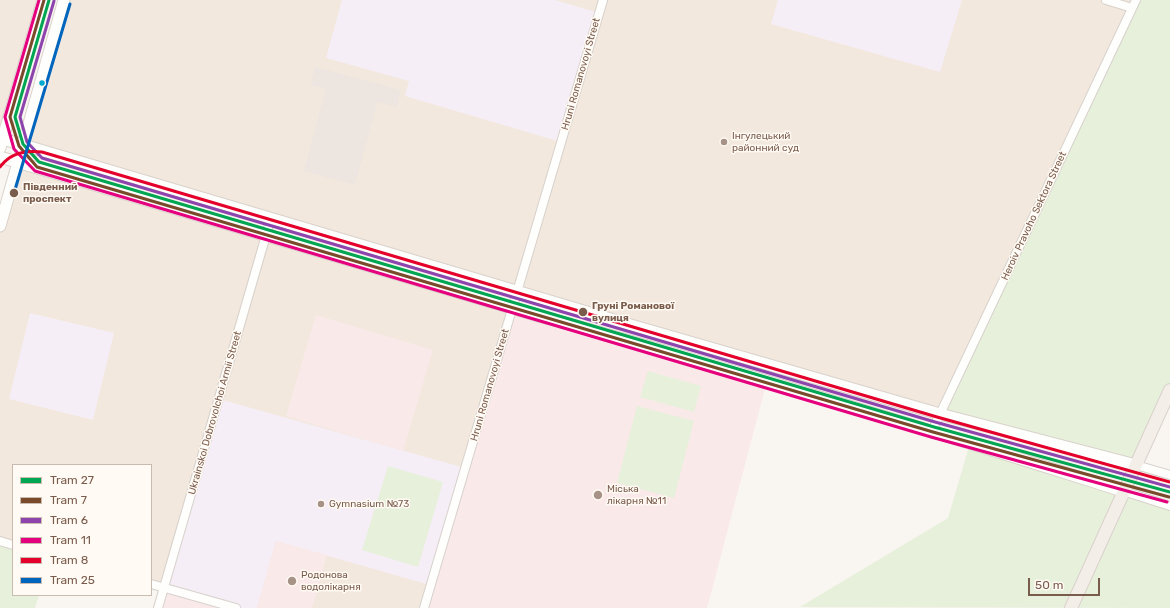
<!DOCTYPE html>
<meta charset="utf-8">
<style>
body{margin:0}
#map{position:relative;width:1170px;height:608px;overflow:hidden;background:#f9f5f0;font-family:Rubik,sans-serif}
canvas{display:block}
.legend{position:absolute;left:12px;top:464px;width:140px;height:132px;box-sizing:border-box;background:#fffaf3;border:1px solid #cabbb1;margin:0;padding:5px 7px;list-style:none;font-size:12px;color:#7a5c4d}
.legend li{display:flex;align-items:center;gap:8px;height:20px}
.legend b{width:20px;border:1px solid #cabbb1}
.scale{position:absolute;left:1028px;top:578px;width:72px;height:18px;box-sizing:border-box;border:2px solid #7a5c4d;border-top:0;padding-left:5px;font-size:12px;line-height:14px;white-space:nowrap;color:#7a5c4d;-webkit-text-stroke:3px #fffaf3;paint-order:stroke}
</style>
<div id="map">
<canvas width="1170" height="608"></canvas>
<ul class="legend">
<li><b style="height:5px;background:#00a651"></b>Tram 27</li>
<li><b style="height:5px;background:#7a4b2a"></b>Tram 7</li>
<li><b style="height:5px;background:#8e44ad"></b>Tram 6</li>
<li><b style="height:5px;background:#e5007d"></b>Tram 11</li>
<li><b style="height:5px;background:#e4002b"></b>Tram 8</li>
<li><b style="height:5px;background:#0065bd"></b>Tram 25</li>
</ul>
<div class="scale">50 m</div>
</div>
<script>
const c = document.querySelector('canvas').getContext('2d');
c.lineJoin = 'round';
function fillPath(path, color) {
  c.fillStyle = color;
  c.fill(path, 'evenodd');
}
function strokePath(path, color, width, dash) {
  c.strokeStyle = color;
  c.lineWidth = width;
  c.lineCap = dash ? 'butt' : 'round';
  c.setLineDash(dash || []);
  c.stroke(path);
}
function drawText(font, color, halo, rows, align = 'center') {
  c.font = font + ' Rubik,sans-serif';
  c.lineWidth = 3;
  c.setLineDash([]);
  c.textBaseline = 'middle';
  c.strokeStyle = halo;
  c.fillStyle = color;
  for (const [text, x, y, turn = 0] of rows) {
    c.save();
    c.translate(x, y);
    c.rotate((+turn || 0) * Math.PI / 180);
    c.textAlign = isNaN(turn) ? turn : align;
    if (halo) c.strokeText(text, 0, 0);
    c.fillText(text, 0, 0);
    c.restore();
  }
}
const residential = new Path2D(`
 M0,0H43L0,148Z
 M64,0H1136L940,414L23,145Z
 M19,162L512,308L424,608H236L151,584V465H13V545L0,541V226Z`);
const industrial = new Path2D(`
 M315,67L401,90L397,107L377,102L355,185L304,171L326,89L311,85Z`);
const education = new Path2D(`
 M342,0H555L599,13L561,142L405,96L409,81L326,58Z
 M778,0H962L940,72L771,24Z
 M30,313L114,333L93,420L9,399Z
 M219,399L465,468L430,585L276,541L257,608H236L164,587Z`);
const medical = new Path2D(`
 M512,308L767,381L707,608H425Z
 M316,315L433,350L403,451L286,416Z
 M276,541L327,555L312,608H257Z
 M164,587L236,608H158Z`);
const green = new Path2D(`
 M1136,0H1170V390L1136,465L940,414Z
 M648,371L701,386L694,412L640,397Z
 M637,406L694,421L674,498L617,483Z
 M970,443L1170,506V608L800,607L948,518Z
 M388,466L443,482L418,567L362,550Z
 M0,541L13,545V595H39L35,608H0Z`);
const street = new Path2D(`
 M1106,0L1132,8
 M932,431L1136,0
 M1136,465L1170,475
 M1123,491L1170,506
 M0,541L13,545
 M151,584L236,608
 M158,608L271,218
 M424,608L603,0`);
const secondary = new Path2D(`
 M3,139L641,328L940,414L1136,465
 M0,148L43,0
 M0,157L542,317C606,333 668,352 730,370C862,409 992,450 1123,491
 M0,226L64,0`);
const primary = new Path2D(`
 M1071,608L1170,390`);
const tram1 = new Path2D(`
 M49,0L15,117L23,144L39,162L934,427L1170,492`);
const tram2 = new Path2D(`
 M44,0L10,117L19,146L37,167L933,432L1169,497`);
const tram3 = new Path2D(`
 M54,1L20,117L27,142L42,158L935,422L1170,487`);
const tram4 = new Path2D(`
 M39,0L5,117L14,149L35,171L931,437L1167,502`);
const tram5 = new Path2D(`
 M0,167C10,153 26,150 42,152L937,417L1170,482`);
const tram6 = new Path2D(`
 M14,193L70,4`);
const markers = [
 [42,83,3.5,"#00a9ce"],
 [724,142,4,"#a69286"],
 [14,193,5,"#7a5c4d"],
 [583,312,5,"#7a5c4d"],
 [598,495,5,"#a69286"],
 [321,504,4,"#a69286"],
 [292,581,5,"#a69286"]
];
const streetNames = [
 ["Hruni Romanovoyi Street",581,74,-74],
 ["Heroiv Pravoho Sektora Street",1034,216,-65],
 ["Hruni Romanovoyi Street",490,385,-74],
 ["Ukrainskoi Dobrovolchoi Armii Street",215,413,-74]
];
const poiNames = [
 ["Інгулецький",732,136],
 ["районний суд",732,148],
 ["Міська",607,489],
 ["лікарня №11",607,501],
 ["Gymnasium №73",329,504],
 ["Родонова",301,575],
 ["водолікарня",301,587]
];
const stopNames = [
 ["Південний",23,187],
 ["проспект",23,199],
 ["Груні Романової",592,306],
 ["вулиця",592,318]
];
fillPath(residential, '#f2e8de');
fillPath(industrial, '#ede5e0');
fillPath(education, '#f6eef6');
fillPath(medical, '#fae9e9');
fillPath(green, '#e7f0db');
strokePath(street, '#d7d1cb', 10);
strokePath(secondary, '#d9d2cb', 13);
strokePath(primary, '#dad1cc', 14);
strokePath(street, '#fefefd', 8);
strokePath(secondary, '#fefefd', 11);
strokePath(primary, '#f3eee8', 12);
strokePath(tram1, '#00a651', 3);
strokePath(tram2, '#7a4b2a', 3);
strokePath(tram3, '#8e44ad', 3);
strokePath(tram4, '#e5007d', 3);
strokePath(tram5, '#e4002b', 3);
strokePath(tram6, '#0065bd', 3);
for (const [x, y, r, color] of markers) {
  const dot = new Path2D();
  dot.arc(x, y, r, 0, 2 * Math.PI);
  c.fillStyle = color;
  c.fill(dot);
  strokePath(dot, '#fffaf3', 1.5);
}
drawText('10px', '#7a5c4d', '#fffaf3', streetNames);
drawText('10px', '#7a5c4d', '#fffaf3', poiNames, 'left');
drawText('bold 10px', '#7a5c4d', '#fffaf3', stopNames, 'left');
</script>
